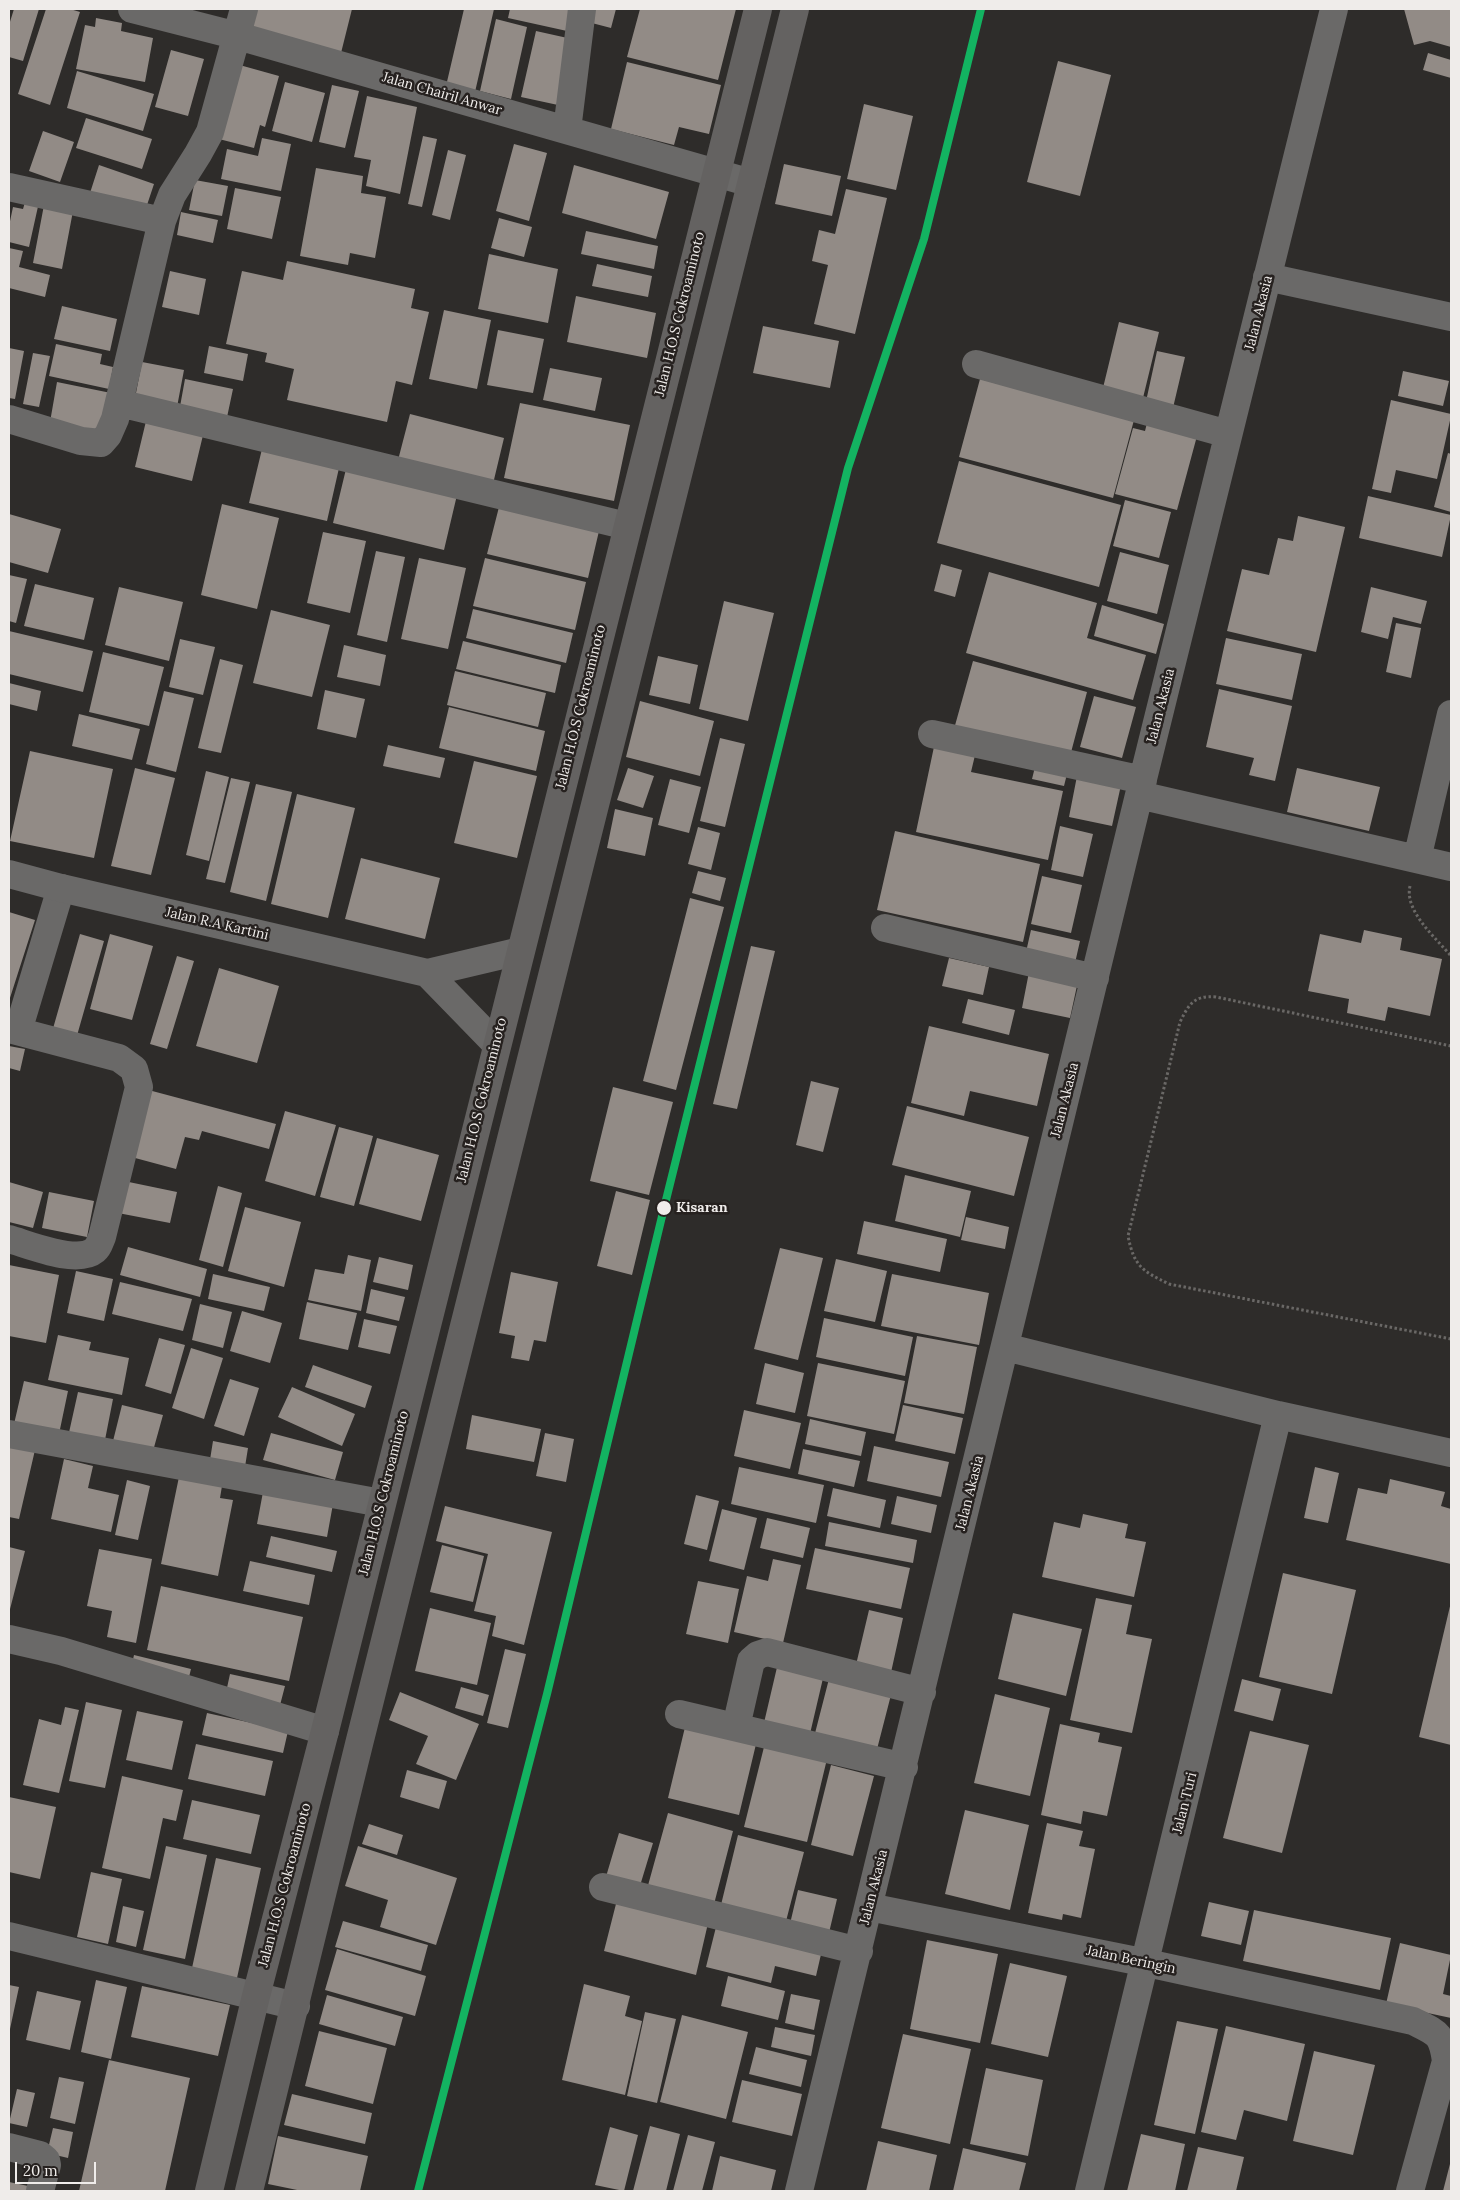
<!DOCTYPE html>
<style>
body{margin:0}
#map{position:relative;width:1460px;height:2200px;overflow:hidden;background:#2e2c2a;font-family:Lora,serif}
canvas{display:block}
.frame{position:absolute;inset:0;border:10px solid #efecea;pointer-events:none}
.scale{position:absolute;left:15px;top:2162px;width:81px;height:22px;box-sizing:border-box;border:2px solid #efecea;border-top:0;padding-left:6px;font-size:15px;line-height:18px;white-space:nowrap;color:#efecea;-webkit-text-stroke:4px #26211f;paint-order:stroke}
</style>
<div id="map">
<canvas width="1460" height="2200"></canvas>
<div class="frame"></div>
<div class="scale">20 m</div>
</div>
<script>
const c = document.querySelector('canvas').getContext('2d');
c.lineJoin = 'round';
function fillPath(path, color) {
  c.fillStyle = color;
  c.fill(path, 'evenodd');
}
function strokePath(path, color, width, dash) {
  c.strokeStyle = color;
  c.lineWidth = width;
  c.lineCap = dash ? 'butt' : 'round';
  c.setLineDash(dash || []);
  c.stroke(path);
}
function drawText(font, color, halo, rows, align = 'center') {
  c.font = font + ' Lora,serif';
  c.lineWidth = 5;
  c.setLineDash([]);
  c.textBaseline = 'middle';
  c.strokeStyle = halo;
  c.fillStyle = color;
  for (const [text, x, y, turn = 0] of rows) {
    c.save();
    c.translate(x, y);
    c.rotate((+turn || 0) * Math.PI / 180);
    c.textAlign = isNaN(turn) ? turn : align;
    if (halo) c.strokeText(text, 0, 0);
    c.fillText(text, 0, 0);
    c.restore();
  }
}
const building = new Path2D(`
 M14,9H39L23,61L9,57V25Z
 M46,9H70L80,12L50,105L18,94Z
 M254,9H352L341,53L249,30Z
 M464,9H494L475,92L446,86Z
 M510,9H572L567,31L508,18Z
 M592,9H616L611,28L588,22Z
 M640,9H736L718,80L627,57Z
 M1404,9H1451V47L1430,41L1414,45Z
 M96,18L122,23L121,31L153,38L145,82L76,69L85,25L95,27Z
 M496,19L527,27L511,99L480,91Z
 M536,31L572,39L558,105L521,97Z
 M171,50L204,59L188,116L155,107Z
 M1428,53L1451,60V78L1423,70Z
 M1058,61L1111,75L1080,196L1027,182Z
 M627,62L721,85L709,134L679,127L674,145L611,129Z
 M236,64L279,76L265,127L260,125L254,148L215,138Z
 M77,71L154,94L143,131L67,108Z
 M285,82L325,93L312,142L272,131Z
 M332,85L359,91L345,148L319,142Z
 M367,96L417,107L400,194L366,186L371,160L354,157Z
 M864,104L913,116L896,190L847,179Z
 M86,118L152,139L142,169L76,148Z
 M43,131L74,142L60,182L29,171Z
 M423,136L437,139L422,207L408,204Z
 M262,138L291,144L281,191L221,179L227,149L258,156Z
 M514,144L547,153L529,221L496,211Z
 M448,150L466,155L450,220L432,215Z
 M784,164L841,176L832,216L775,204Z
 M99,165L154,184L145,211L90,193Z
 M574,165L669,192L656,239L562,213Z
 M316,168L363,176L361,193L386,197L375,258L350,253L348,265L300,256Z
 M195,180L228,186L222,216L189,210Z
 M235,188L281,197L272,239L227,229Z
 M846,189L887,198L855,334L814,324L828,265L812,261L819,230L835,234Z
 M26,199L39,202L29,247L9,242V226L13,207L23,209Z
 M44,205L73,211L62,269L33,263Z
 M181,212L218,220L213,243L177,235Z
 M499,218L532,227L524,257L491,248Z
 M586,231L658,246L654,269L581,254Z
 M9,248L23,251L19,267L50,275L45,297L9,288Z
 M489,254L558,269L548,323L478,309Z
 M287,261L415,289L411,308L429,312L412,385L396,381L387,422L287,400L294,369L265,362L267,353L226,344L242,271L283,280Z
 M597,264L652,276L648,297L592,286Z
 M170,271L206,279L199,315L162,307Z
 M576,296L656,313L647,358L567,342Z
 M62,306L117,319L110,351L54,339Z
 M444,310L491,320L477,389L429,379Z
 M1119,322L1159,332L1142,402L1102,392Z
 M763,326L839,341L830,388L753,373Z
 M498,330L544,339L533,393L487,385Z
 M56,344L102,354L100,364L113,367L109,389L49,376Z
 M209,346L248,354L243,381L204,373Z
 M9,348L24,351L15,399L9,398Z
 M1157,351L1185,357L1172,412L1145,406Z
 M33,353L50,356L39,407L23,404Z
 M142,362L184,370L177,407L135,398Z
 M550,368L602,378L595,411L543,400Z
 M1403,371L1449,381L1443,406L1398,396Z
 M185,379L233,389L226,422L179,412Z
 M980,379L1134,420L1113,498L959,457Z
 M57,382L111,393L103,433L50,422Z
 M1391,400L1451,414V416L1437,479L1396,470L1391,493L1372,489Z
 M520,403L630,425L614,501L504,478Z
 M410,414L504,438L492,488L397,464Z
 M147,417L204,431L192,481L135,467Z
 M1147,423L1197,436L1177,510L1115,494L1133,428L1145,431Z
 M262,449L339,468L327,521L249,503Z
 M1448,453L1451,454V512L1434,507Z
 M959,461L1121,505L1099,587L937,543Z
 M346,469L457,495L444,550L333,523Z
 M1368,496L1451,515L1442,557L1359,538Z
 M1125,500L1171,512L1159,558L1113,546Z
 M222,504L279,518L257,609L201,595Z
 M499,507L599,531L588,578L487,554Z
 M9,514L61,529L48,573L9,562Z
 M1298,516L1345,527L1316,652L1227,631L1242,569L1269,575L1278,538L1293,541Z
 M323,532L366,541L350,613L307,603Z
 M376,551L405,557L387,642L357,635Z
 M1120,552L1169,565L1157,614L1107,601Z
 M419,558L466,568L448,649L401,639Z
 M485,558L586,582L575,630L473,606Z
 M941,564L962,570L955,597L934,591Z
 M989,572L1097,603L1087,638L1146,655L1133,700L966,653Z
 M9,575L27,579L16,623L9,621Z
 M35,584L94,598L84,640L24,626Z
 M119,587L183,602L169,661L105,645Z
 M1371,587L1427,601L1421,624L1393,617L1388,639L1361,632Z
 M724,601L774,613L748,721L699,709Z
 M1102,605L1164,624L1156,654L1094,636Z
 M473,609L573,633L566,663L466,638Z
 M271,610L330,625L312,697L253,683Z
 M1396,623L1421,628L1411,678L1386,672Z
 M9,631L93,651L83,692L9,674Z
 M1226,638L1302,654L1292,700L1216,684Z
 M180,639L215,647L203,695L169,687Z
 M463,641L561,665L555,693L456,669Z
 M344,645L386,655L380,686L337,677Z
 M103,652L164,667L149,726L89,712Z
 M658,656L698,665L690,704L649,695Z
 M220,659L243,665L221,753L198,748Z
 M973,661L1087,692L1069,760L954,729Z
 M455,671L546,693L538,727L447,705Z
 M9,683L41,691L37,711L9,704Z
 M1219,689L1292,706L1275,781L1249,775L1254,758L1206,747Z
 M325,690L365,699L356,738L317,729Z
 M164,691L194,698L176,772L146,764Z
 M1094,696L1136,707L1122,758L1080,747Z
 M640,701L714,721L700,776L626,757Z
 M449,707L545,731L536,771L439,748Z
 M79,714L140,729L132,760L72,746Z
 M720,738L745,744L725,827L700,821Z
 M935,742L976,751L971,772L1063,791L1048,860L916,832Z
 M388,745L445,758L440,778L383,766Z
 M30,751L113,769L94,858L10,841Z
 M474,761L537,776L517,858L454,843Z
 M1036,763L1068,770L1064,786L1032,779Z
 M135,768L175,778L151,875L111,866Z
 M628,768L654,776L643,808L617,800Z
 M1297,768L1380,787L1369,831L1287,812Z
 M206,771L229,777L209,861L186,855Z
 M1077,776L1121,785L1112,826L1069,817Z
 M231,778L250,782L225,883L206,879Z
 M670,779L701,787L689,833L658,825Z
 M256,784L292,792L266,901L230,892Z
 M297,794L355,808L328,918L271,904Z
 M615,809L653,818L645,856L607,848Z
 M1060,826L1093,834L1083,877L1051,870Z
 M698,827L720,833L711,870L688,864Z
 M895,831L1040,864L1023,942L877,910Z
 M361,858L440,878L425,939L345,919Z
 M698,871L726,878L720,901L692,893Z
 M1042,876L1082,885L1071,933L1031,924Z
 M690,898L724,907L676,1090L643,1081Z
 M9,912L35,920L9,1001Z
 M1031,930L1080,941L1075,963L1026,952Z
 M1364,930L1402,938L1400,950L1442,959L1430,1016L1388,1007L1385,1021L1347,1013L1349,999L1308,991L1320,934L1361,943Z
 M80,934L104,941L76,1039L52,1032Z
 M110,934L153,946L132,1020L90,1009Z
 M751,946L775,951L737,1109L713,1104Z
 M177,956L194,961L167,1049L150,1044Z
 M949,958L989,967L983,995L942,986Z
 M219,968L279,986L257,1063L196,1046Z
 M1029,972L1078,981L1070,1018L1022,1008Z
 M968,999L1015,1010L1009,1035L962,1023Z
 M929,1026L1049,1054L1037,1106L970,1091L964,1116L911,1103Z
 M9,1046L25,1049L20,1071L9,1068Z
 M811,1081L839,1088L823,1152L796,1145Z
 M613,1087L673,1102L649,1195L590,1181Z
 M141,1088L276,1124L269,1149L202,1131L199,1140L185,1137L176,1169L124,1155Z
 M907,1106L1029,1137L1014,1196L892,1165Z
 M285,1111L336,1125L315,1196L265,1181Z
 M339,1127L373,1136L354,1206L320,1197Z
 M377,1138L439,1155L421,1221L359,1204Z
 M905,1175L971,1191L960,1237L895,1221Z
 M124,1181L177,1192L170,1223L118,1213Z
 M9,1182L43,1192L33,1228L9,1222Z
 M218,1186L242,1193L223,1267L199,1260Z
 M616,1191L650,1200L632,1275L597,1266Z
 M49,1192L94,1201L87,1237L42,1228Z
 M245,1207L301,1222L284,1287L228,1271Z
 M966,1217L1009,1227L1005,1249L961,1240Z
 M864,1221L947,1239L940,1272L857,1254Z
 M128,1247L207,1269L200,1297L120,1275Z
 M780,1248L823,1258L798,1360L754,1349Z
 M348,1255L371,1260L361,1311L308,1300L315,1269L344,1274Z
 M379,1257L413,1265L408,1290L373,1282Z
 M836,1259L887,1271L875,1322L824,1311Z
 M9,1265L59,1275L46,1343L9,1336Z
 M76,1271L113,1279L104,1321L67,1313Z
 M511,1272L558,1282L546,1342L534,1340L529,1361L511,1358L515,1336L499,1333Z
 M213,1274L270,1287L264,1311L208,1299Z
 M892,1274L989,1293L979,1345L881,1326Z
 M120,1282L192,1299L183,1331L112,1314Z
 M371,1289L405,1297L399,1321L366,1313Z
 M307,1302L357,1313L348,1350L299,1339Z
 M200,1304L232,1312L223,1348L192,1340Z
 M242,1311L282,1323L270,1363L230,1351Z
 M824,1318L913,1337L905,1376L816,1357Z
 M364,1319L397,1326L390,1354L358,1347Z
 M58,1335L91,1342L89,1350L129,1358L122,1395L48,1380Z
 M917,1336L977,1347L964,1414L904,1403Z
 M159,1338L185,1345L171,1394L145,1386Z
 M191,1348L223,1358L204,1419L172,1408Z
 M765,1363L804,1373L795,1413L756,1404Z
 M818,1363L905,1381L894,1434L807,1416Z
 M313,1365L372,1386L365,1408L305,1387Z
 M230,1379L259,1388L244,1436L214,1426Z
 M24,1381L68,1391L59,1434L14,1424Z
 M292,1387L355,1414L342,1446L278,1417Z
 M78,1392L113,1399L104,1445L68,1437Z
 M122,1405L163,1415L153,1451L113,1441Z
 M903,1405L963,1418L955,1454L895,1441Z
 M744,1410L801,1423L790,1469L734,1456Z
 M472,1415L541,1429L534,1462L466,1449Z
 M810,1419L866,1432L861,1456L805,1444Z
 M271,1433L343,1452L335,1480L263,1460Z
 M545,1433L574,1439L566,1482L536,1476Z
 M213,1441L248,1448L244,1473L209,1466Z
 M10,1445L35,1450L19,1519L9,1517Z
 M874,1446L949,1462L941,1497L867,1481Z
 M803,1449L860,1461L854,1487L798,1474Z
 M64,1459L93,1466L88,1488L119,1495L111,1532L51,1519Z
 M739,1467L824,1485L816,1523L731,1504Z
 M1315,1467L1339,1473L1328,1523L1304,1518Z
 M180,1472L223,1480L220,1498L233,1500L218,1576L161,1564Z
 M1390,1479L1445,1492L1441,1506L1451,1509V1564L1346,1540L1358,1488L1387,1494Z
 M127,1480L150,1486L138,1540L115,1535Z
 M833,1488L886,1500L880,1528L827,1516Z
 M263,1492L333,1504L327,1537L257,1524Z
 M696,1495L719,1501L707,1550L684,1544Z
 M897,1496L937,1505L931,1533L891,1524Z
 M445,1506L552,1532L524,1645L492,1636L496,1616L474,1611L488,1554L436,1541Z
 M722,1509L757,1518L744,1570L709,1561Z
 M1083,1514L1128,1524L1125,1538L1146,1542L1134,1597L1042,1577L1054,1522L1080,1528Z
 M767,1518L810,1528L803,1558L760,1548Z
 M829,1522L917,1540L913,1563L825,1546Z
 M271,1536L337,1551L332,1572L266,1557Z
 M442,1545L484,1556L473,1602L430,1592Z
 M9,1547L25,1551L9,1613Z
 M815,1548L910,1568L901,1609L806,1589Z
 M99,1549L152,1559L136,1643L107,1637L112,1611L87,1606Z
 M773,1559L801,1565L783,1643L734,1632L747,1576L768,1581Z
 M250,1561L315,1575L309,1605L243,1591Z
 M1283,1573L1356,1590L1332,1694L1259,1677Z
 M698,1581L739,1589L728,1643L686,1634Z
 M161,1586L303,1617L289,1681L147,1650Z
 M1096,1598L1132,1605L1126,1634L1152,1639L1132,1733L1070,1720Z
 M1451,1602V1745L1419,1737Z
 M430,1608L491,1623L477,1685L415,1671Z
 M869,1610L903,1618L890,1677L855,1669Z
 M1013,1613L1082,1629L1066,1696L998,1679Z
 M505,1649L526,1654L508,1728L487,1723Z
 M134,1655L191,1669L188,1681L131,1668Z
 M778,1663L824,1674L809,1738L763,1727Z
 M230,1674L285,1686L279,1709L225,1697Z
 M830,1675L892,1691L875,1757L813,1741Z
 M1242,1679L1281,1689L1273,1721L1234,1711Z
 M461,1687L489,1695L483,1716L455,1708Z
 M400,1692L479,1724L456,1780L416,1764L428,1736L389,1720Z
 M995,1694L1050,1708L1030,1796L974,1783Z
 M86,1702L122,1710L105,1788L69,1781Z
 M65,1707L79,1710L59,1793L23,1785L39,1719L61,1725Z
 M137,1711L183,1721L172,1770L126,1760Z
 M207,1713L288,1731L283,1753L202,1735Z
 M686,1723L757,1740L739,1815L668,1798Z
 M1060,1724L1100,1733L1098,1742L1122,1747L1107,1816L1083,1811L1081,1824L1041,1815Z
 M1250,1731L1309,1745L1282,1853L1223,1838Z
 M765,1743L827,1759L807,1842L744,1827Z
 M196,1744L273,1761L265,1796L188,1779Z
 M831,1765L874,1776L853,1856L811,1845Z
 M407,1770L447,1781L439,1809L400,1797Z
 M122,1776L183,1790L176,1821L163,1818L150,1879L102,1868Z
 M9,1797L56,1807L40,1879L9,1872Z
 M192,1800L260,1815L251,1854L183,1839Z
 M965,1810L1029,1825L1010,1910L945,1894Z
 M668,1813L733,1831L713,1908L647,1889Z
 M1047,1823L1083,1831L1079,1846L1095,1849L1081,1918L1063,1914L1062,1920L1028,1913Z
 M369,1824L403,1835L397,1855L362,1844Z
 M619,1833L653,1843L639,1889L605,1880Z
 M738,1835L804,1852L785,1925L720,1909Z
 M166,1846L207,1855L185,1959L143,1950Z
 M358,1846L457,1878L436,1945L380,1927L388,1900L345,1886Z
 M216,1858L261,1868L237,1978L192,1968Z
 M91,1872L122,1879L108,1944L77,1937Z
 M798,1890L837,1899L828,1937L789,1928Z
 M618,1896L709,1919L696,1975L604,1951Z
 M1209,1902L1249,1911L1241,1945L1201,1936Z
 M123,1906L144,1911L136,1947L116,1942Z
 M1254,1910L1391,1938L1380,1990L1243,1961Z
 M343,1921L428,1945L421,1971L335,1947Z
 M717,1923L822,1950L816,1976L775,1966L771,1983L706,1967Z
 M927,1940L998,1954L980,2043L910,2029Z
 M1400,1943L1451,1955L1443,1994L1451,1996V2018L1386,2004Z
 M337,1949L426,1976L415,2016L325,1990Z
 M1010,1963L1067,1976L1048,2057L991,2044Z
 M728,1976L785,1991L778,2020L721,2006Z
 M96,1980L127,1987L111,2059L81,2052Z
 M584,1984L630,1996L625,2016L642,2021L625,2095L562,2080Z
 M9,1985L19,1987L10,2029H9Z
 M142,1986L230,2005L218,2056L131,2037Z
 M37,1991L81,2001L70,2050L26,2040Z
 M791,1994L820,2000L814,2030L785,2023Z
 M327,1995L403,2017L395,2046L319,2024Z
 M645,2012L676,2019L657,2103L627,2096Z
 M682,2015L748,2032L726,2119L660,2102Z
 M1177,2021L1218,2029L1195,2134L1154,2125Z
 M1226,2026L1305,2044L1287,2121L1244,2110L1236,2140L1201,2132Z
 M775,2027L815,2035L811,2056L771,2047Z
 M319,2031L387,2048L373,2104L305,2086Z
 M903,2034L971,2049L950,2144L881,2128Z
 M756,2047L807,2060L801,2087L749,2074Z
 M1314,2051L1375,2065L1353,2155L1293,2141Z
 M109,2060L190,2078L165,2191H79Z
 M986,2068L1043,2080L1028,2156L970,2144Z
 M59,2077L84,2082L75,2124L50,2118Z
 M742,2080L802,2094L792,2136L732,2122Z
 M17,2089L35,2093L27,2127L9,2123Z
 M292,2094L372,2113L365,2144L284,2125Z
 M650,2126L680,2134L666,2191H633Z
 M610,2127L638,2135L624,2191L595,2185Z
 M53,2128L73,2132L68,2158L47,2153Z
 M1141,2134L1185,2144L1175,2191H1127Z
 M688,2135L715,2142L702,2191H673Z
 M278,2136L368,2156L360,2191H302L268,2184Z
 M878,2141L937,2155L929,2191H866Z
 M1198,2147L1244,2157L1236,2191H1187Z
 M963,2148L1026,2163L1019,2191H953Z
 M720,2156L776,2170L771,2191H712Z
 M1451,2160V2191H1443Z
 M9,2182L33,2187V2191H9Z`);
const path = new Path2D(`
 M1410,886C1404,911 1436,938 1451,956
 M1451,1046L1216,997C1194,995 1189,1004 1180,1022L1128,1236C1134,1266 1142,1271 1169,1284L1451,1339`);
const minor = new Path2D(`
 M132,9L238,36L751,183
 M567,130L582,9
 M9,187L162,221
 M1267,277L1451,317
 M976,364L1228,434
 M119,403L627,526
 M9,419L81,441L101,443L108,435L115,419L162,221L172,195L198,154L210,132L244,9
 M932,734L1143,780
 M1139,795L1451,867
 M1417,859L1451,714
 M885,928L1095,978
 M9,1029L119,1058L134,1069L139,1087L102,1237C100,1241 99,1247 95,1250C77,1265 30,1245 9,1239
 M18,1031L61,888
 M1005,1347L1278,1415L1451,1453
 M9,1434L381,1503
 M9,1639L61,1651L325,1731
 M679,1714L904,1767
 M736,1727L751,1661L758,1655L767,1652L922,1692
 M603,1887L859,1951
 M869,1907L1147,1963L1413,2021C1437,2033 1442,2033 1446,2061L1410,2191
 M9,1936L296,2006
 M9,2147L40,2155L46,2160L47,2165L40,2191
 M799,2191L1139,795L1334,9
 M1089,2191L1278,1415`);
const tertiary = new Path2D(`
 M9,874L61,888L427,973L520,951
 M427,973L496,1044`);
const secondary = new Path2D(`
 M209,2191L256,1996L325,1731L758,9
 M249,2191L360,1740L795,9`);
const rail1 = new Path2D(`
 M418,2191L547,1694L664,1208L848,468L924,239L981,9`);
const markers = [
 [664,1208,8,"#efecea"]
];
const streetNames = [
 ["Jalan Chairil Anwar",442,94,16],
 ["Jalan Akasia",1259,313,-76],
 ["Jalan H.O.S Cokroaminoto",680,314,-76],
 ["Jalan Akasia",1161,706,-76],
 ["Jalan H.O.S Cokroaminoto",581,707,-76],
 ["Jalan R.A Kartini",217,924,13],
 ["Jalan H.O.S Cokroaminoto",482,1100,-76],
 ["Jalan Akasia",1065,1100,-76],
 ["Jalan H.O.S Cokroaminoto",384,1493,-76],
 ["Jalan Akasia",970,1493,-76],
 ["Jalan Turi",1185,1803,-76],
 ["Jalan H.O.S Cokroaminoto",285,1885,-75],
 ["Jalan Akasia",874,1887,-76],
 ["Jalan Beringin",1131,1960,12]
];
const stopNames = [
 ["Kisaran",676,1208]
];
fillPath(building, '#928b86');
strokePath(path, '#6a6866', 3, [2.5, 2.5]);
strokePath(minor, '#6a6968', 28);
strokePath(tertiary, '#6a6968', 28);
strokePath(secondary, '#646261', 28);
strokePath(rail1, '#13b361', 8);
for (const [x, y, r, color] of markers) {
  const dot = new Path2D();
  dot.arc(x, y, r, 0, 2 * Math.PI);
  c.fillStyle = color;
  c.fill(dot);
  strokePath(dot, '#26211f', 2);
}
drawText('14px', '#efecea', '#26211f', streetNames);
drawText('bold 14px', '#efecea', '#26211f', stopNames, 'left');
</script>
